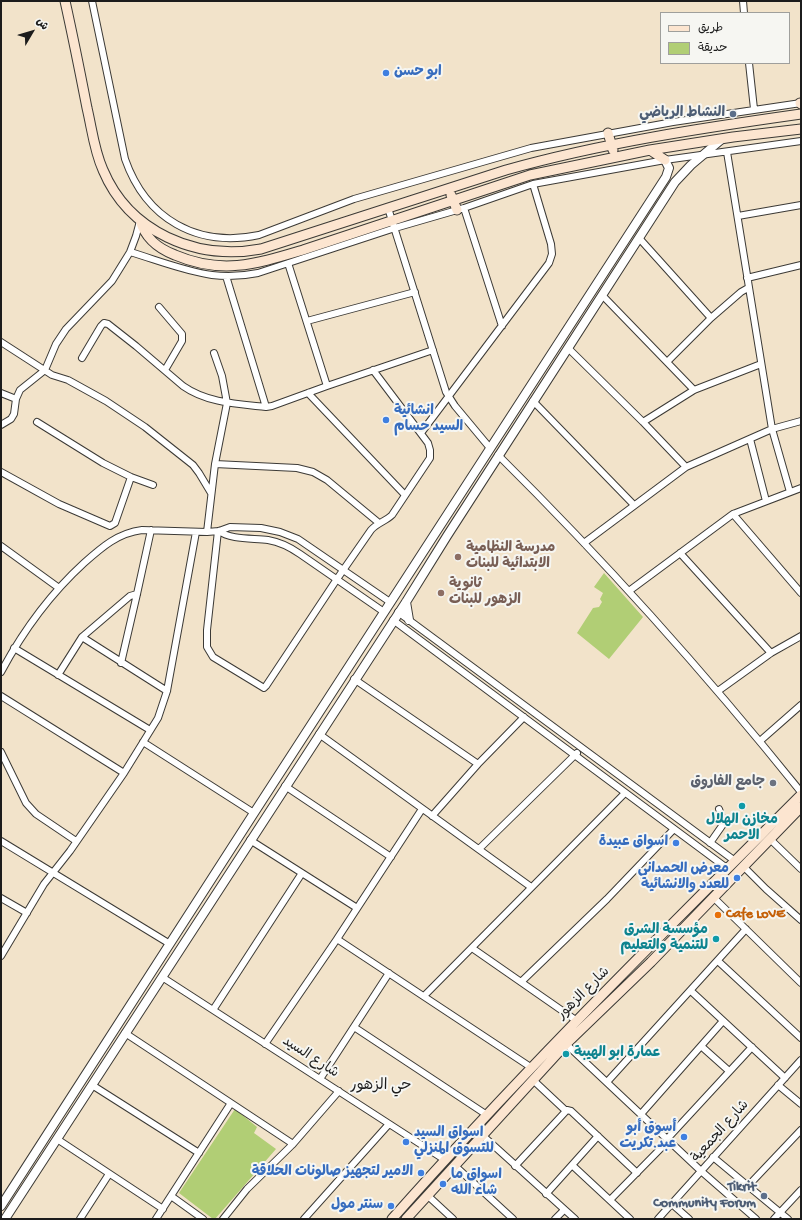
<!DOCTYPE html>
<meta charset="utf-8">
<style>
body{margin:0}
#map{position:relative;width:802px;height:1220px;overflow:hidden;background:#f2e3ca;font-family:"Gochi Hand","Playpen Sans Arabic",sans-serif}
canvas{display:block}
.frame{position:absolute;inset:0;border:2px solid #1c1c1c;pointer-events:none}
.legend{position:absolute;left:660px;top:12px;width:130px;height:52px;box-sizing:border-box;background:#f6f6f2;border:1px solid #9f9f9c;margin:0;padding:5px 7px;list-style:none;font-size:12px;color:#1c1c1c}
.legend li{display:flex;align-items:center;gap:8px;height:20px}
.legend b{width:20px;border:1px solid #9f9f9c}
.north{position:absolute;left:12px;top:12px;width:40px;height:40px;-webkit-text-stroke:3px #f6f6f2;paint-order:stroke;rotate:52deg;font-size:11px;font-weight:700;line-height:16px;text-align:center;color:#1c1c1c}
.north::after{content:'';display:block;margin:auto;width:14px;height:18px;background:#1c1c1c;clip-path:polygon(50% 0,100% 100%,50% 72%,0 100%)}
</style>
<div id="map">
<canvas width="802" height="1220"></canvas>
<div class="frame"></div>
<ul class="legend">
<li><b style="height:5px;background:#fce5d0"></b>طريق</li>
<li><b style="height:11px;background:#b1ce75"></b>حديقة</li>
</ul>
<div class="north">ش</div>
</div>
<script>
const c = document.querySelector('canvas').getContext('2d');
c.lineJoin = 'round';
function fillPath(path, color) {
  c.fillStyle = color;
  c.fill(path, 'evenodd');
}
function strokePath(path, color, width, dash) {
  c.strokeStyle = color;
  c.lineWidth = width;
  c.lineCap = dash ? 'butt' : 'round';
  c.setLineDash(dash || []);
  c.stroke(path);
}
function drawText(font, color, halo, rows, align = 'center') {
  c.font = font + ' "Gochi Hand","Playpen Sans Arabic",sans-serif';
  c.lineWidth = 4;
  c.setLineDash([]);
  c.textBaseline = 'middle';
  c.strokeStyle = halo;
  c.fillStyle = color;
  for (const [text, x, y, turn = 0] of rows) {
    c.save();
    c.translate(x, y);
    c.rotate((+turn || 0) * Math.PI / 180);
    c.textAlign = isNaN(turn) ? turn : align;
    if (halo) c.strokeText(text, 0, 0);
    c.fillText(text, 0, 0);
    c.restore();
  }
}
const green = new Path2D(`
 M604,573L643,617L609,659L577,633L593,608L599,607L602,602L600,599L603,593L594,587Z
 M235,1109L257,1127L254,1133L276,1149L215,1219H213L179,1193Z`);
const minor = new Path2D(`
 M92,1L125,159C146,219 197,248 259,235L354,199L531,148L673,122L801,103
 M743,1L744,13
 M749,63L754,109
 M727,152L772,429L790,492
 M388,208L446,392L455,406L490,448
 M464,208L502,326
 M738,216L801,205
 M639,238L711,318
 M130,252C157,260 184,271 212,275C227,277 243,276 258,273L395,228L464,208L533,184L665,160L801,141
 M288,263L327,386
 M226,276L266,407
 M747,278L801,265
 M602,295L694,390
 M159,307L182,334V341L165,370
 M307,321L415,292
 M1,342L52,375L68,380L106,401L145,427L193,465L199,473L211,493
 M568,348L643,422L686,467
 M82,358L101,326L104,323L108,324L136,346L183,386C207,403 238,404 266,407L272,406L327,386L433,350
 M667,362L711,318L741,292L748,288
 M1,393L16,399
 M308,393L405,495
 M533,401L634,505
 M37,422L103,463L131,477L153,485
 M643,422L694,390L761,364
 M1,425L11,419L14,414L16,399L20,390L45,370L56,344L66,329L112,281L130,252L136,236L140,221
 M421,433L549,263L552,254L551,244L533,184
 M750,439L766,501
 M498,455C606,562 706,674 801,792
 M215,464L297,468L313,472L327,480L379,523
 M1,472L59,504L110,526L115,523L131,477
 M733,514L801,593
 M218,531L207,630V647L213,657L264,688L266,686L337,579L371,530C377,523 386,521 392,515L430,458V450L428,443L373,370
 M219,531C230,540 254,538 268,540C280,542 290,547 300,554L384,612
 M207,532L215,464L227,403L222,376L214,353
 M584,543L686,467L772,429L801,421
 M1,546L59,588
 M680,553L771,653
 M629,591L733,514L801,488
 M398,612L735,861
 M393,620L728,869
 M82,637L167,691
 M14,648L150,730
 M121,663L137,594L151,530
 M1,672C23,631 49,595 84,563C102,547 118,533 142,530L207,532L219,531L230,527L261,528L280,532L298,539L390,602
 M58,675L82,637L130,596L137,594
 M354,679L478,764
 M718,691L771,653L801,636
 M1,696L124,773
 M319,734L531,887
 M760,741L801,705
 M143,742L254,813
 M1,752L26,803L36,814L76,841
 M285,786L391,857
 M432,816L478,764L524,717
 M770,839L801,869
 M250,840L357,908
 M1,841L170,944
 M710,843L724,823L719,809
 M479,849L577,753
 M743,866L766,889L801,920
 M713,897L801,983
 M1,898L27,913
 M337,939L422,809
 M472,948L577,1021
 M1,956L44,884L70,851L124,773L158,718L167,691L196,532
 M718,961L801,1038
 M162,977L445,1160
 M521,982L607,899L674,829
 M691,991L785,1078
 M424,996L625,793
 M213,1010L302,873
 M354,1027L487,1115
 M125,1033L293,1144
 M265,1044L337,939L532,1068
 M566,1044L701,1171L756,1219
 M701,1046L729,1071
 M320,1079L389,973
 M533,1080L565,1110
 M607,1082L746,929
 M92,1085L199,1153
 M778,1085L801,1104
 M641,1114L723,1021
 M482,1135L575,1219
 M57,1139L163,1209
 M667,1139L752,1047
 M713,1157L788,1219
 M454,1165L513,1219
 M572,1165L630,1219
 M515,1166L567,1110L571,1111L637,1173
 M747,1187L801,1130
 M546,1194L598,1136
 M427,1195L453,1219
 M171,1196L203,1219
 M610,1200L668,1141
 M672,1204L689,1219
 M80,1219L109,1174
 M156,1219L231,1103
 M223,1219L247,1189L293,1144L339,1091
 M304,1219L389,1124
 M555,1219L564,1210
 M658,1219L801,1060
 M774,1219L801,1190`);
const tertiary = new Path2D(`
 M406,602L409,620
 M1,1206L254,813L666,177L669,168L665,160
 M5,1219L406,602L447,536L675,182L691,165L722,139`);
const secondary = new Path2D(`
 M65,1C73,37 80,72 87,108C92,129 94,150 103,170C129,232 196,261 261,249L506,170C602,143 702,128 801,114
 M800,103L801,104
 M608,133L613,150
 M650,150L665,160
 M451,195L457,210
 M140,220C145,238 157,248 175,255C222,275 256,264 303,250L530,175L650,150L733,137L801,129
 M392,1219C522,1072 662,934 801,795
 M406,1219L566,1044L651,962L801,807`);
const markers = [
 [386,73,4,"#3f7fe0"],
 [733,114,4,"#5c6f8a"],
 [386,420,4,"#3f7fe0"],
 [458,557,4,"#8d6e63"],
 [441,593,4,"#8d6e63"],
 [773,783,4,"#6b7280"],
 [742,806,4,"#0f9aa8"],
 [676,843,4,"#3f7fe0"],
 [737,878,4,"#3f7fe0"],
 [718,915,4,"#e8710a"],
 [716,939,4,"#0f9aa8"],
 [566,1054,4,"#0f9aa8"],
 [684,1137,4,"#3f7fe0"],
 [406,1142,4,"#3f7fe0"],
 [421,1173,4,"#3f7fe0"],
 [443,1184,4,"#3f7fe0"],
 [764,1196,4,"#5c6f8a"],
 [391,1206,4,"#3f7fe0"]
];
const shopNames = [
 ["ابو حسن",394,73,"left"],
 ["انشائية",394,412,"left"],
 ["السيد حسام",394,428,"left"],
 ["اسواق عبيدة",668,843],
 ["معرض الحمداني",729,870],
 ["للعدد والانشائية",729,886],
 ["أسوق أبو",676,1129],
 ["عبد.تكريت",676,1145],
 ["اسواق السيد",414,1134,"left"],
 ["للتسوق المنزلي",414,1150,"left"],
 ["الامير لتجهيز صالونات الحلاقة",413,1173],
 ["اسواق ما",451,1176,"left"],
 ["شاء الله",451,1192,"left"],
 ["سنتر مول",383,1206]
];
const serviceNames = [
 ["النشاط الرياضي",725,114],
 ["Tikrit",756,1188],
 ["Community Forum",756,1204]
];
const educationNames = [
 ["مدرسة النظامية",466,549],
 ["الابتدائية للبنات",466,565],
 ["ثانوية",449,585],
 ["الزهور للبنات",449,601]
];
const worshipNames = [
 ["جامع الفاروق",765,783]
];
const cultureNames = [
 ["مخازن الهلال",742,821],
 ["الاحمر",742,837],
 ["مؤسسة الشرق",708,931,"right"],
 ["للتنمية والتعليم",708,947,"right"],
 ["عمارة ابو الهيبة",574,1054,"left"]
];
const foodNames = [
 ["Cafe LoVE",726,915]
];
const streetNames = [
 ["شارع الزهور",584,994,-45],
 ["شارع السيد",310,1058,33],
 ["شارع الجمعية",721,1132,-48]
];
const neighbourhoodNames = [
 ["حي الزهور",381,1087]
];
fillPath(green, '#b1ce75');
strokePath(minor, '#3c3a36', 8);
strokePath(tertiary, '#3c3a36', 10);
strokePath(secondary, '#3c3a36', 11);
strokePath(minor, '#fff', 6);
strokePath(tertiary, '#fff', 8);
strokePath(secondary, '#fce5d0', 9);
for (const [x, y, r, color] of markers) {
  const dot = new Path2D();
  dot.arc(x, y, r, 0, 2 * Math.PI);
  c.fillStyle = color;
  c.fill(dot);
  strokePath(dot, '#f6f6f2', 1.5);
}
drawText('bold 14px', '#366cbe', '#f6f6f2', shopNames, 'right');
drawText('bold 14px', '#4e5e75', '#f6f6f2', serviceNames, 'right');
drawText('bold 14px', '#785e54', '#f6f6f2', educationNames, 'left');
drawText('bold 14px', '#5b616d', '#f6f6f2', worshipNames, 'right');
drawText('bold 14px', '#0d838f', '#f6f6f2', cultureNames);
drawText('bold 14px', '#c56008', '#f6f6f2', foodNames, 'left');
drawText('14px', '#1c1c1c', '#f6f6f2', streetNames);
drawText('15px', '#1c1c1c', '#f6f6f2', neighbourhoodNames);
</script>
